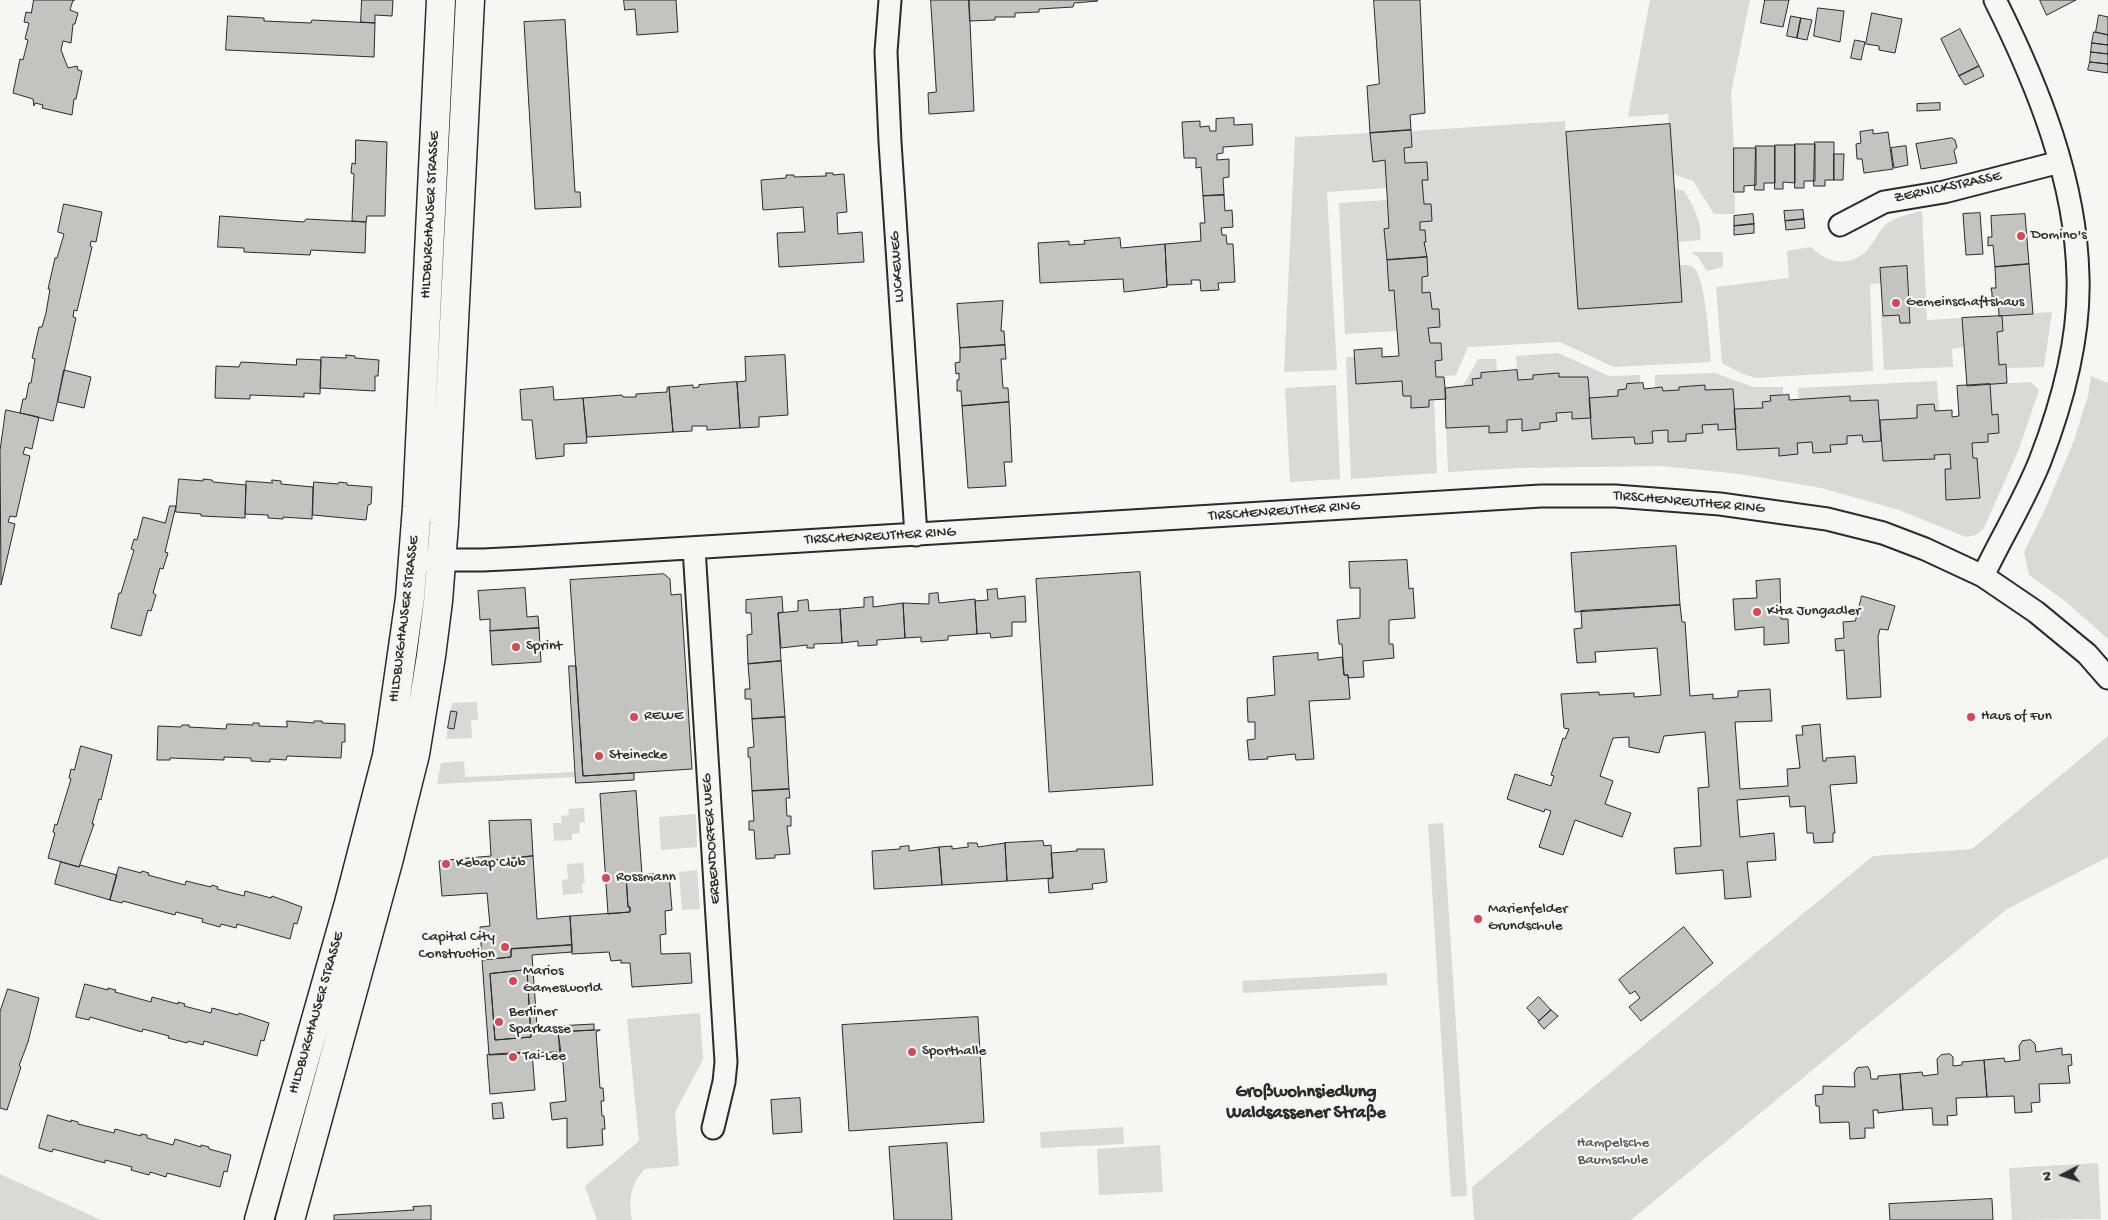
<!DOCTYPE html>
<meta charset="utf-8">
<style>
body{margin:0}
#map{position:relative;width:2108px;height:1220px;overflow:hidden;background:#f6f6f2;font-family:"Gochi Hand",sans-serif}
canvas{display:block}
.north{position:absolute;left:2038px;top:1150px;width:50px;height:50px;-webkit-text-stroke:4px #f6f6f2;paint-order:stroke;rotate:265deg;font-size:14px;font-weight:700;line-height:20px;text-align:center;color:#2b2b2b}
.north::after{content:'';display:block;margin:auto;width:18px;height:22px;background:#2b2b2b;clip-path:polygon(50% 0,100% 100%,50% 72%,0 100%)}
</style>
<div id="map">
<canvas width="2108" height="1220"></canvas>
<div class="north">N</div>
</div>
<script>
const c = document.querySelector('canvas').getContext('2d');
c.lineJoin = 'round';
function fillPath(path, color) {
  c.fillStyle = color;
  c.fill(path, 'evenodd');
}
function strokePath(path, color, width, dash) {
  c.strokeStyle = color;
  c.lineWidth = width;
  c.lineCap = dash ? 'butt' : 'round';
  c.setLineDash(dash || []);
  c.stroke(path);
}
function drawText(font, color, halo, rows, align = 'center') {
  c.font = font + ' "Gochi Hand",sans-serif';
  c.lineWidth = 4.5;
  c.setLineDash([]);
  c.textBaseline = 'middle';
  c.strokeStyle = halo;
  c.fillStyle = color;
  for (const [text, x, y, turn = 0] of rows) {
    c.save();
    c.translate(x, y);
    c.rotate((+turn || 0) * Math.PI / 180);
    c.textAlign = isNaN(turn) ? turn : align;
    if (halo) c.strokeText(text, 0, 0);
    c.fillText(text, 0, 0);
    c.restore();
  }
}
const green = new Path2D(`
 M1650,0H1750L1731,93L1734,148L1735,214H1714L1693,181L1673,174L1668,114L1628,117Z
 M1565,121L1578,308L1682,302L1679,265C1685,265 1690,264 1694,268C1706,280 1709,343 1711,362L1614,367L1560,342L1468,347L1456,375L1436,377L1435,361L1442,360L1441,343H1430L1428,328L1440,327L1439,309H1432L1430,292L1422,293V277L1428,276L1424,242H1426L1425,230H1420V222L1432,221L1431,204H1424L1422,180H1428L1427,162L1405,163L1404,148L1412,147V131Z
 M1370,133L1373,161L1385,160L1387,188L1327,192L1337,370L1284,372L1295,137Z
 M1674,188L1684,191C1692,203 1704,226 1700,240L1678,242Z
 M1387,200L1389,228L1384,229L1389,291L1394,290L1397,331L1345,334L1339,203Z
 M1922,211L1927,320L1962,318L1964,347L1952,349L1953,367L1884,370L1881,315H1899L1900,323L1910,322L1907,267L1881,268V283L1870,284L1873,371L1756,378L1740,373L1722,363L1716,287L1789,278L1787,251L1811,247C1827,264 1851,268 1868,249C1876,240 1878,230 1889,222C1899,216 1910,214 1922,211Z
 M1691,252H1723V267L1707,271L1698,257Z
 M2052,312L2044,367L2006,368L2005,364L1999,365L1997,332L2003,331L2002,316Z
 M1558,353L1609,376L1640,375V383L1627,384L1626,389L1618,390V396L1589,398L1588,377H1559L1558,373L1533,375V379L1518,380L1516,356Z
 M1346,357H1354L1356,384L1402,381L1403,396H1411L1412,408L1429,407V400H1434L1437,473L1351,479Z
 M1478,359H1496L1497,372L1481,373V378L1472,379L1473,385L1463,386Z
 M1715,373L1753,387H1783V395L1771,396V401L1762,402L1763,408L1734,409L1733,389L1705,390L1704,385L1679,387V390L1663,391L1662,387L1655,388V375Z
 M2091,376L2108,383V639L2065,601L2029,575L2024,552L2046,507L2073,443L2088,396Z
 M1937,381L1939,411H1935L1934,404L1917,405V418L1880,420L1878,400L1850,401L1849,396L1799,400L1798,388Z
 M2031,382L2039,390L2019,449L1984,528L1976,535L1966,537L1899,510L1821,488L1740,474L1662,466L1520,468L1448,472L1446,428L1489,426L1490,433L1507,432V420L1522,419L1523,430L1540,429V423L1557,421L1556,413C1581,412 1594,417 1606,439L1634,437L1635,444L1653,442L1652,431L1668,430L1669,442L1686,441V434L1703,433L1702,425L1718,424V430L1736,429L1779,448L1780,456L1797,454V443L1812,442L1831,451L1830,445L1847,444V436L1862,435L1863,442L1881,441L1883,461L1934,459V455L1950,454L1951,469L1945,470L1946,500L1979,498L1977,458H1973L1972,443L1988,442V434L1999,433L1998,415H1992L1990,384Z
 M1336,385L1340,479L1290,482L1285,388Z
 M477,702L478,720H471L472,738L446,739L448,728L454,729L457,712L451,711L452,703Z
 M2108,736V857L2007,909L1631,1220H1474L1472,1187L1873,856L1972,849Z
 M464,761L465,777L575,772L576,777L437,784L441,763Z
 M584,808L585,822L579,823L580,833L572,834V840L554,841L553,823H562L561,816L569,815L568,809Z
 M696,814L697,847L661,850L659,817Z
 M1443,823L1467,1196L1451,1197L1428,824Z
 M583,863L585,883L582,884L583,893L563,895L562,880L568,879L567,864Z
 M697,870L700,909L682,910L679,872Z
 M1387,973V985L1243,993L1242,981Z
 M700,1013L703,1060L675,1112L679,1166L645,1169C631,1183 628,1200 632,1220H597L585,1186L639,1141L627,1019Z
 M1123,1127L1124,1144L1041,1148L1040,1132Z
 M1160,1145L1163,1192L1099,1195L1097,1149Z
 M2098,1163L2101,1219L2012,1220L2009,1168Z
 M0,1174L101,1220H0Z`);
const building = new Path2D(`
 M34,0H75H73L70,10L78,13L75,24H73L71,43L63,41L61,50L68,68L77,66L78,70L82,71L76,99H74L72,115L42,108L43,105L35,103L34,106L33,99L13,93L20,59L23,60L28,40L25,39L29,23L24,22L26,12L31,13Z
 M362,0H393L392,16L375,15V23L361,22Z
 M624,0H676L678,32L637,35L635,9L625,10Z
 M931,0H969L974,111L929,114L928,93L936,92Z
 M969,0H1097L1098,1L1074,3L1073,7L1039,9V12L1015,13V17H995V20L970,21Z
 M1374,0H1420L1425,113L1410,115L1411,130L1370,133L1367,86L1379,84Z
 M1765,0H1789L1783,27L1761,23Z
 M2040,0H2076L2047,15Z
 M1818,8L1844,11L1840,42L1814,36Z
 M1872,13L1902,19L1895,53L1879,50V46L1866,44Z
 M2099,15L2108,17V35L2096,32Z
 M228,16L264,18V21L311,23L312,20L375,23L374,57L226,50Z
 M1791,16L1801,18L1797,38L1787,36Z
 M1801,18L1812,20L1807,40L1797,38Z
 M565,20L575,192H580L581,207L535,209L524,22Z
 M1960,29L1979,66L1959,76L1941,39Z
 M2094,32L2108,35V45L2092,43Z
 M1855,40L1865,42L1861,60L1851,58Z
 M2092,43L2108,45V54L2091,52Z
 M2091,52L2108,54V64L2090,62Z
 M2090,62L2108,64V73L2088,70Z
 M1979,66L1984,76L1965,85L1959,76Z
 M1940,103V110L1917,111V104Z
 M1234,118V125L1252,124L1253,145L1223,147V153L1217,154V160L1229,159V177L1223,178L1224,195L1203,196L1201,167L1196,168V158H1184L1182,122L1200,121V127L1209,126L1210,131H1216V119Z
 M1670,124L1682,302L1578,309L1566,132Z
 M1411,130L1412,147L1404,148L1405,163L1427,162L1428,180H1422L1424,204H1431L1432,221L1420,222V230H1425L1426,242H1424L1427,257L1387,260L1384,229L1389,228L1385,160L1373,162L1370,133Z
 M1873,130V134L1888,132L1893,169L1864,173L1862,159H1857L1856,144L1861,143L1860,132Z
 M1952,138L1955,140L1957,147L1954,151L1957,163L1921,169L1916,144Z
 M356,140L387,142L385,216H367L366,222L352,221L354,174L351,173L352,163L355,164Z
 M1815,142H1834V180H1825V186H1814Z
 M1795,144H1815V181H1804V188H1795Z
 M1775,145H1795V183L1783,182V189H1775Z
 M1756,146H1775V183H1764V190H1755Z
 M1906,146L1908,165L1894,168L1891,148Z
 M1734,148H1756V185L1744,186V192H1734Z
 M1834,154H1844L1843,180H1834Z
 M826,173H833V175L844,174L847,212L837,213L838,234L862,232L864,262L779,267L777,233L805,232L803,207L763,210L761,180L786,178V175H794V177L826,176Z
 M1224,195L1225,211L1232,210L1233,227L1221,228L1222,235H1226L1227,244H1233L1235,282L1218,283L1219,290L1201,291L1200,280H1191L1192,284L1167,285L1165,244L1201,241L1200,223H1205L1203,196Z
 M64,204L102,212L96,242L91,241L90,246L92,247L77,311L74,310L73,317L76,318L53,421L20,413L23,399H26L29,383H31L35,359L32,358L39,327H42L46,313L50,289H48L55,258H57L64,234L58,232Z
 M1803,210L1804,219L1785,221L1784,211Z
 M1980,213L1983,254L1966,255L1963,214Z
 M1753,214L1754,224L1734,226V216Z
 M2025,214L2029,264L1995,267L1993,245L1988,246V237H1992L1991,216Z
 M220,216L304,222L306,219L366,222L365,253L311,250L310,255L244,252V248L218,247Z
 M1804,219L1805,228L1786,230L1785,221Z
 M1754,224V233L1734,235V226Z
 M1120,238L1121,248L1165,244L1167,287L1124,292L1123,279L1040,283L1038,243L1069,241V245L1085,244L1084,241Z
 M1427,257L1428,276L1422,277V293L1430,292L1432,309H1439L1440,327L1428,328L1430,343H1441L1442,360L1435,361L1436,377H1444L1446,399L1429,400V407L1411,408V396H1403L1402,381L1356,384L1354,350L1382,348V357L1399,356L1394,290L1389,291L1387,260Z
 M2029,264L2033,314L1999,316L1998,297H1992V293L1991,288H1996L1995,267Z
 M1907,266L1910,323H1900L1899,315L1883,316L1880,268Z
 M1003,301L1001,331H1004L1005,345L960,348L957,304Z
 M2002,316L2003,331L1997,332L1999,365L2006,364L2007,383L1967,386L1962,318Z
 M1005,345L1006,359H1001L1003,388H1008L1009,402L962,406L961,391H957V380H959V373L956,374L955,363L960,362V348Z
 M346,355L355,356V358L379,360L378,376H375V391L320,388L321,357L346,358Z
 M785,355L788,415L759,417V427L740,428L737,382L746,381L745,357Z
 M297,359L321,360L320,394L304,393V397L250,395V399L215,398L216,366L239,367L241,362L296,365Z
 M64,370L91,377L84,408L58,402Z
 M1517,370L1518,380L1533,379V375L1559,373V377H1588L1591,418L1572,419V412L1556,413L1557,421L1540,423V429L1522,431V419L1507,420V432L1489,433V426L1446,428L1445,388L1473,385L1472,379L1481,378V373Z
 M737,382L740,428L707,430V426H692V431L673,432L669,387L693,385V388L699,387V385Z
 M1643,383L1644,389L1662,387L1663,391L1679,390V387L1705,385V390L1733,389L1736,429L1718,430V424L1702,425L1703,433L1686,434V441L1668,442V430L1652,431L1653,443L1635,444L1634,437L1592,439L1589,398L1618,396V390L1626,389L1627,384Z
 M1990,384L1992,415L1998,414L1999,433L1988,434V442L1972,443L1973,458H1977L1980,498L1946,500L1945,469H1951L1950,454L1934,455L1935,459L1883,461L1880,420L1917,418V405L1934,404L1935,411L1952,410V417L1959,416L1957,386Z
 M553,387L554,400L583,398L587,443L564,444V456L536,459L532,420H522L520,390Z
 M669,387L673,432L587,437L583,398L622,395L623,397H636V394L667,392V388Z
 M1789,395V400L1850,396V401L1878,400L1881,441L1863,442L1862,435L1847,436V444L1830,445L1831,452L1813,453L1812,442L1797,443L1798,454L1779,456V448L1737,450L1734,409L1763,408L1762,402L1771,401L1770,396Z
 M1009,402L1012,462H1004L1006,486L968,488L962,406Z
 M6,410L39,417L32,449L25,447L23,454L30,456L16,517L10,516L8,522L15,524L1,585L0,451Z
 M179,479L203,481V479L212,480L213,482L246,485L245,518L201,516V514L176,512Z
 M272,480L281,481V484L313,487L312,519L283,517V519L268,518V515L245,514L246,481L272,483Z
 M314,482L338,484L339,482L347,483V485L372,487L371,504L368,505L366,520L313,515Z
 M170,506H176L165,552L168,553L163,569L160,568L153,593L156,595L151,611L148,610L141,636L111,628L119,593H121L134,550L131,549L134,539L137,540L143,517L165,523Z
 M1676,546L1680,605L1575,612L1571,553Z
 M1407,560L1409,589L1413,588L1415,618L1389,620V644H1393L1394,658L1363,661L1364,677L1348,678V675H1344L1342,644H1339L1337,620L1360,618V588H1350L1349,562Z
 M1140,572L1153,785L1049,792L1036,579Z
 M664,574L670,579L671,595L681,594L692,769L583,776L570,580Z
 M1780,579L1781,619H1788L1789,643L1764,645V627L1735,630L1733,599L1757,598L1756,581Z
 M525,588L527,617L538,616L539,628L490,631V619L480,620L478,591Z
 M997,589L998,599L1025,596L1026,622H1012V636L991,638L990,633L977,634L975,601L988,600L987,590Z
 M938,593L939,603L975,599L977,634L948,636V640L921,642V637L905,638L903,603L929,604V594Z
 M1862,596L1895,606L1888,630L1880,629L1878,637L1881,697L1847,699L1844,650L1836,651L1835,639L1844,638L1843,622L1855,621Z
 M782,597L783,612L778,613L781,661L748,664L747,635L752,634L751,613H746V600Z
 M873,597V607L903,603L905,638L877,640V645L858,646V641L842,643L840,609L864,607V598Z
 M808,600L809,611L840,609L842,643L814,644V648H807V645L781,648L778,613L798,611V601Z
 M1680,605L1682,622H1685L1690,696L1713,694V699L1738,697V691L1770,689L1772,721L1735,722L1740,789L1788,786L1787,769L1800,768L1796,735H1803L1802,726L1820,724L1823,761H1826V758L1855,756L1857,783L1830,785L1835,833H1833V842L1814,843L1813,833H1807L1805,806L1790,807L1789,796L1737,800L1740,837L1774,833L1776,860L1747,862L1751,897L1725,899L1723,870L1676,874L1674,848L1701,846L1698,788L1709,787L1705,732L1664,736L1659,753L1629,747V737L1613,738L1600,776L1613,781L1605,804L1631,813L1622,837L1575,820L1563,855L1539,847L1551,811L1545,809L1544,812L1507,799L1515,774L1551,786L1554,776L1551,775L1563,738L1565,739L1569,729L1564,728L1561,694L1599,692V695L1634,693V697L1661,695L1657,648L1595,652L1596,662L1577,663L1574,629L1582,628L1581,611Z
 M539,628L541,662L492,665L490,631Z
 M1318,653V660L1342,657L1344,675H1348L1350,699L1309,701L1314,759L1296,760L1295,754L1267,757L1268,759L1249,760L1247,740L1255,739V722H1248L1247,698L1275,695L1273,657Z
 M781,661L785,717L752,719L751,699H745V689H750L748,664Z
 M569,666H576L583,776L634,773V780L576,783Z
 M451,711L457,712L454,729L448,728Z
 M785,717L789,789L752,791L750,757H748V748L754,747L752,719Z
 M287,721L314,723V721H322V723L345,724V742H342L341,758L287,756L286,760L270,759V762L251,761V758L224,757V760L170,758V760H157L158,726L181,727L182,725H189V727L226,729L227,724L253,725V723H259V726L287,727Z
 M81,746L112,755L101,800L99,799L92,824H94L79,867L48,858L55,833L53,832L55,824L57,825L71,779L69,778L71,769L74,770Z
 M789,789L790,798H786L787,816H791V826H787L790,854L775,855V858L756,859L754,830H749V821H754L752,791Z
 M636,791L642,875H626L628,907H630V912L608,914L600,794Z
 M531,820L533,856L469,863L468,858L491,856L489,821Z
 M1043,841L1044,846L1051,845L1053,878L1007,881L1005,843Z
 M968,843H977L978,847L1005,843L1007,881L942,885L939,847L952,846V849L968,847Z
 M909,846V851L939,847L942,885L874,889L872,851L900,849V847Z
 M1077,849H1104L1107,882L1092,884L1093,889L1049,893L1048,879L1053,878L1051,853L1077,851Z
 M533,856L537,919L570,916L572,945L511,949V957L482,960L480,927L490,926L487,893L442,896L439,861L468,858L469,863Z
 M61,862L79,867L80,865L117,875L110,900L55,884Z
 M119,867L141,873L142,871L149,873L148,875L185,885L186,881L211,887L212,885L218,887L217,889L244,896L245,891L271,898L272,896L302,907L297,924L294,923L290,939L237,924L236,928L221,924L220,927L202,922L203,919L176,912L175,915L123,901L122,903L110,900Z
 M669,874L672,910L665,911L666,934L660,935L661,954L690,953L692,983L632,987L630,963H621V960L611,961L609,952L572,954L570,916L630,912V907H628L626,875Z
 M1684,927L1713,963L1641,1021L1629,1007L1640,998L1635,991L1630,994L1619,980Z
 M572,945V952L532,955L537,1027L594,1024V1030L558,1032L562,1060L557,1061V1052L489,1055L482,960L511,957V949ZM527,970L531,1037L495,1040L490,974Z
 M527,970L531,1037L495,1040L490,974Z
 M85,984L108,990V988L116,990L115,992L151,1002L152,997L178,1004V1002L185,1004L184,1006L211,1013L212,1008L238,1015L239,1013L269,1023L264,1041L261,1040L257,1056L204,1041L203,1045L188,1041L187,1043L168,1038L169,1036L143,1029L142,1032L90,1017L89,1020L76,1017Z
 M8,989L39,998L28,1042L19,1066L21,1067L7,1110L0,1108V1012Z
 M1539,997L1551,1010L1539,1021L1527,1008Z
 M1551,1010L1558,1016L1544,1029L1538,1022Z
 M978,1017L984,1122L849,1131L842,1025Z
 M600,1030L596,1032L600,1088H603L604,1101H601L602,1116H604L605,1129H602L603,1145L567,1148V1118L552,1120L550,1103L566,1101L563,1063L560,1055L558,1032Z
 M2031,1040L2035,1044L2036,1052L2062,1048V1055L2071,1054L2072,1065L2068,1066L2070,1083L2039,1084L2040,1102L2031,1103L2032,1112L2015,1113L2014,1096L1987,1097L1984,1060L2004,1058L2005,1062L2020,1060L2019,1046L2022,1041Z
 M532,1052L535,1090L490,1094L487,1055Z
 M1950,1054L1953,1057V1066L1962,1065V1062L1984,1060L1987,1097L1956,1098L1957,1115L1947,1116L1948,1125H1933L1932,1108L1903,1110L1900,1074L1922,1072L1923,1076L1938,1074L1937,1059L1941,1055Z
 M1868,1067L1870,1071L1871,1079H1878V1076L1900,1074L1903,1110L1878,1113V1110H1873L1874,1128H1865V1138L1850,1139L1849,1122L1820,1123L1819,1106H1816L1815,1095L1823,1094V1086L1855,1087L1854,1073L1857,1068Z
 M800,1098L802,1132L773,1134L771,1100Z
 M502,1103L504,1118L493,1119L492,1104Z
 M48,1115L71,1122V1120L78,1122V1124L114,1133L115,1129L141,1136V1134L147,1135V1138L173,1145L175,1139L201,1147V1145L209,1147V1149L231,1155L227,1172L224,1171L220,1187L167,1173L166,1177L150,1172L149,1175L131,1170L132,1167L105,1160V1163L53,1149L52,1152L39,1148Z
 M947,1143L952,1220H894L889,1147Z
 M1992,1199L1993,1220H1890L1889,1204Z
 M431,1206V1220H334V1215L414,1210L413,1207Z`);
const minor = new Path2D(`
 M890,0L886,52L890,142L916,535
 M1840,225L1884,202L1944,192L2060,162
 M694,548L726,1062L724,1082L713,1128
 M426,560H483L524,558L1541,496H1615L1720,504L1827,519L1883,533L1925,549L1983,576L2036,612L2087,654L2108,678
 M1983,576C2001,538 2024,501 2040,461C2062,404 2080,338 2078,277C2076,180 2038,86 1995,0`);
const secondary = new Path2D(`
 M259,1220L349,903L387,756L392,724L410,598L417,507L441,0
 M290,1220L388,862L415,754L431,656L438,601L444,524L470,0`);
const markers = [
 [2021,236,5,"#d1495b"],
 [1896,303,5,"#d1495b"],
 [1757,612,5,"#d1495b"],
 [516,647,5,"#d1495b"],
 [634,717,5,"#d1495b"],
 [1971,717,5,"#d1495b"],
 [599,756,5,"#d1495b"],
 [446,864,5,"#d1495b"],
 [606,878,5,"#d1495b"],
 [1478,919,5,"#d1495b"],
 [505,947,5,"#d1495b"],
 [513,981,5,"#d1495b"],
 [499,1022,5,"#d1495b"],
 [912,1052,5,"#d1495b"],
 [513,1057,5,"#d1495b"]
];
const streetNames = [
 ["ZERNICKSTRASSE",1948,188,-12],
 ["HILDBURGHAUSER STRASSE",431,215,-87],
 ["LUCKEWEG",898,267,-94],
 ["TIRSCHENREUTHER RING",1689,503,5],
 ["TIRSCHENREUTHER RING",1284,512,-4],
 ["TIRSCHENREUTHER RING",880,537,-3],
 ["HILDBURGHAUSER STRASSE",405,619,-83],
 ["ERBENDORFER WEG",712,839,-94],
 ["HILDBURGHAUSER STRASSE",317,1013,-74]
];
const poiNames = [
 ["Domino's",2031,236],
 ["Gemeinschaftshaus",1906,303],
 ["Kita Jungadler",1767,612],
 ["Sprint",526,647],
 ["REWE",644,717],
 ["Haus of Fun",1981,717],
 ["Steinecke",609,756],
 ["Kebap Club",456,864],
 ["Rossmann",616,878],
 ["Marienfelder",1488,910],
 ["Grundschule",1488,927],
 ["Capital City",495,938,"right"],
 ["Construction",495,955,"right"],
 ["Marios",523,972],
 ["Gamesworld",523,989],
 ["Berliner",509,1013],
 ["Sparkasse",509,1030],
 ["Sporthalle",922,1052],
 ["Tai-Lee",523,1057]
];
const parkNames = [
 ["Hampelsche",1613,1144],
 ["Baumschule",1613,1161]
];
const quarterNames = [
 ["Großwohnsiedlung",1306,1093],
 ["Waldsassener Straße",1306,1114]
];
fillPath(green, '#d9d9d5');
fillPath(building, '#c3c3c0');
strokePath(building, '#2b2b2b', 1);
strokePath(minor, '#2b2b2b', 25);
strokePath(secondary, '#2b2b2b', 31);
strokePath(minor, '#f6f6f2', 21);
strokePath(secondary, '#f6f6f2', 28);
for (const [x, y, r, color] of markers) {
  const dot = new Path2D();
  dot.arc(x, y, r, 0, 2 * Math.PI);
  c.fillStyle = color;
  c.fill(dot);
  strokePath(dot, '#f6f6f2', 2);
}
drawText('15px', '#2b2b2b', '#f6f6f2', streetNames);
drawText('15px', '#2b2b2b', '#f6f6f2', poiNames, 'left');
drawText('15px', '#565656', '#f6f6f2', parkNames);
drawText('bold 18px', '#2b2b2b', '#f6f6f2', quarterNames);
</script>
